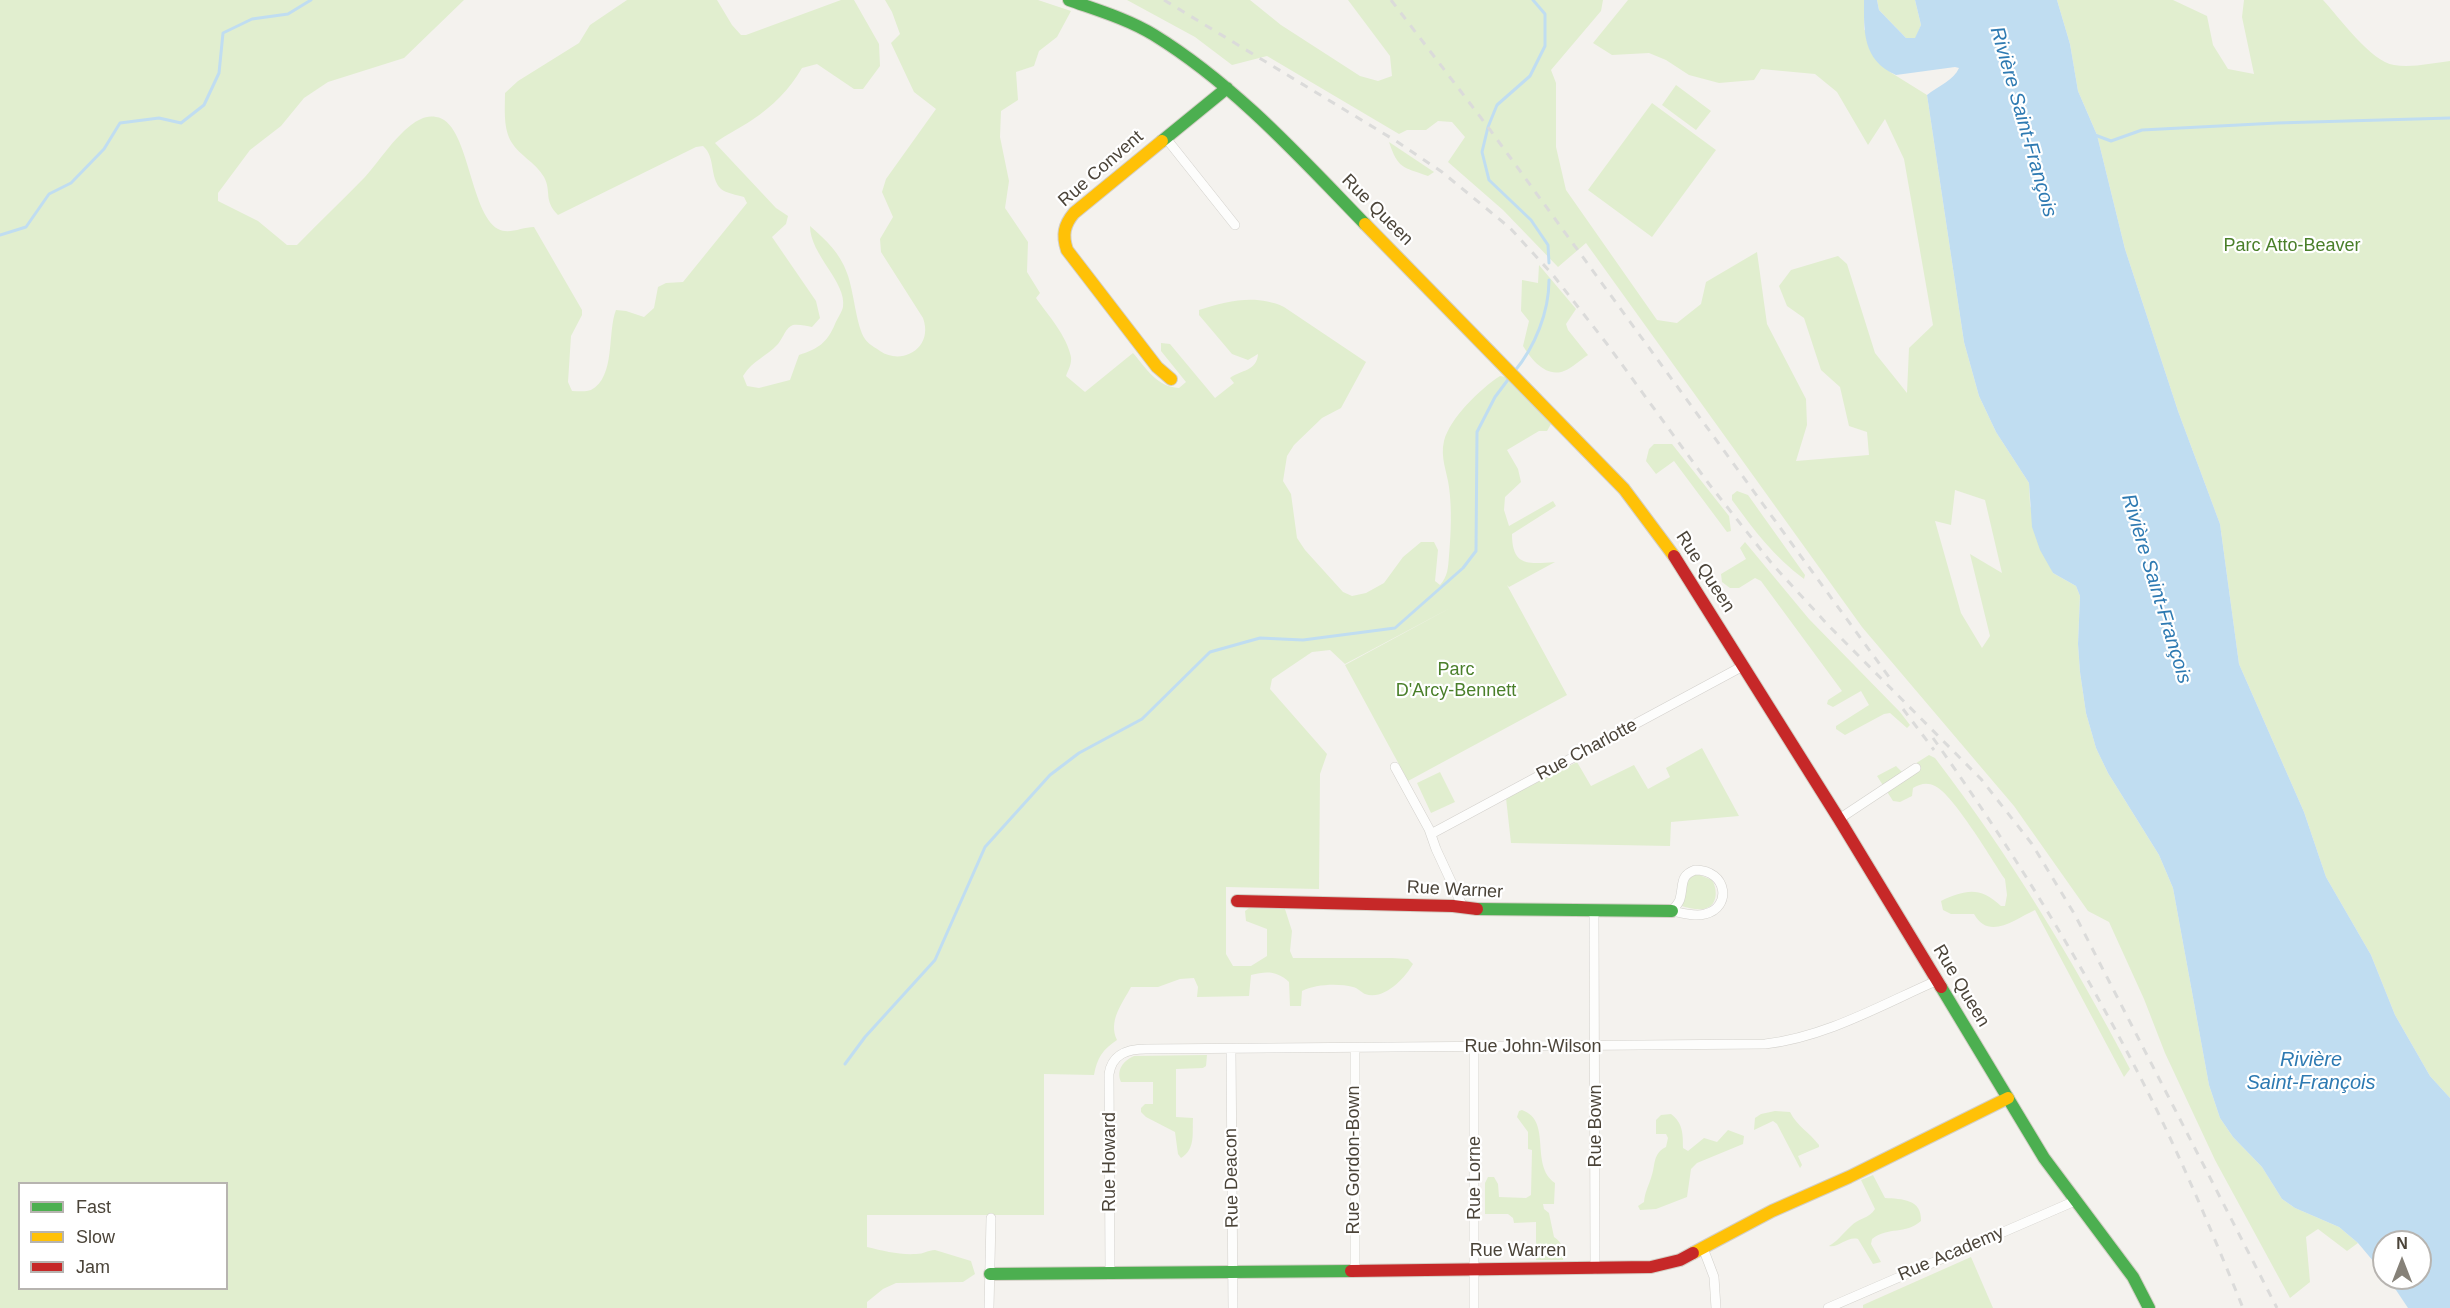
<!DOCTYPE html>
<meta charset="utf-8">
<style>
body{margin:0}
#map{position:relative;width:2450px;height:1308px;overflow:hidden;background:#f4f2ee;font-family:Arial,sans-serif}
canvas{display:block}
.legend{position:absolute;left:18px;top:1182px;width:210px;height:108px;box-sizing:border-box;background:#fff;border:2px solid #b7b4b0;margin:0;padding:8px 10px;list-style:none;font-size:18px;color:#4b4439}
.legend li{display:flex;align-items:center;gap:12px;height:30px}
.legend b{width:30px;border:2px solid #b7b4b0}
.north{position:absolute;left:2372px;top:1230px;width:60px;height:60px;box-sizing:border-box;background:#fff;border:2px solid #b7b4b0;border-radius:50%;rotate:0deg;font-size:16px;font-weight:700;line-height:24px;text-align:center;color:#4b4439}
.north::after{content:'';display:block;margin:auto;width:21px;height:27px;background:#868178;clip-path:polygon(50% 0,100% 100%,50% 72%,0 100%)}
</style>
<div id="map">
<canvas width="2450" height="1308"></canvas>
<ul class="legend">
<li><b style="height:8px;background:#4caf50"></b>Fast</li>
<li><b style="height:8px;background:#ffc107"></b>Slow</li>
<li><b style="height:8px;background:#c62828"></b>Jam</li>
</ul>
<div class="north">N</div>
</div>
<script>
const c = document.querySelector('canvas').getContext('2d');
c.lineJoin = 'round';
function fillPath(path, color) {
  c.fillStyle = color;
  c.fill(path, 'evenodd');
}
function strokePath(path, color, width, dash) {
  c.strokeStyle = color;
  c.lineWidth = width;
  c.lineCap = dash ? 'butt' : 'round';
  c.setLineDash(dash || []);
  c.stroke(path);
}
function drawText(font, color, halo, rows, align = 'center') {
  c.font = font + ' Arial,sans-serif';
  c.lineWidth = 4.5;
  c.setLineDash([]);
  c.textBaseline = 'middle';
  c.strokeStyle = halo;
  c.fillStyle = color;
  for (const [text, x, y, turn = 0] of rows) {
    c.save();
    c.translate(x, y);
    c.rotate((+turn || 0) * Math.PI / 180);
    c.textAlign = isNaN(turn) ? turn : align;
    if (halo) c.strokeText(text, 0, 0);
    c.fillText(text, 0, 0);
    c.restore();
  }
}
const green = new Path2D(`
 M0,0H464L404,58L328,82L304,98L281,126L250,150L218,193V201L258,221L287,245H297C319,222 343,200 365,177C380,160 393,139 411,125C418,120 426,115 436,117C469,121 469,212 498,229C509,235 522,227 534,227L582,310V315L571,336L568,382L572,391C578,391 586,392 591,390C616,377 607,332 616,310L626,311L644,317L654,308L658,287L666,283L683,282L747,203L744,197C737,195 726,193 721,189C709,177 716,157 703,146L696,147L558,215C543,200 552,192 544,177C535,162 519,155 512,143C503,129 505,109 505,93L518,81L579,43L590,25L627,0H717L732,25L741,35H746L841,0H854L879,44L880,66L863,89H854L817,64L802,68C789,90 773,106 752,120C740,128 727,134 715,143L776,208L788,216L786,224L772,237L816,301L820,318L812,327C807,326 798,324 793,325C786,327 783,338 778,344C766,357 753,360 743,376L747,386L759,388L790,380L799,355C818,349 827,343 835,324C837,319 842,312 843,307C847,282 810,255 810,226C826,240 840,253 847,273C854,291 856,326 865,339C868,344 876,348 880,351C902,366 934,348 923,318L881,252L880,239L893,217L882,192L886,179L936,109L914,92L891,43L900,34L892,12L885,0H1038L1071,11L1057,37L1039,51L1034,66L1016,72L1018,100L1001,111L1000,137L1009,181L1005,208L1028,242L1027,272L1040,293L1036,298C1048,315 1067,336 1071,357C1072,364 1068,370 1066,376L1085,392L1133,353C1146,368 1157,387 1179,388L1186,382L1161,351V343L1170,344L1215,398L1234,383L1230,378C1241,370 1257,371 1258,354L1248,360L1232,354L1199,315V310C1228,301 1256,294 1284,307L1366,362L1341,408L1322,418L1294,445L1287,456L1283,481L1291,494L1297,538L1305,550L1343,592L1352,596L1366,593L1384,583L1403,557L1421,542H1434L1438,550L1435,581L1440,585C1448,576 1448,568 1449,556C1451,533 1452,509 1449,487C1447,472 1440,457 1444,441C1450,418 1480,389 1500,376L1506,377L1551,424L1547,431H1539L1507,450L1518,469L1521,482L1505,497L1504,510L1509,526L1553,501L1556,506L1512,534C1512,567 1529,564 1555,562L1509,587L1507,585L1567,695L1408,781L1345,665L1452,607L1345,664L1330,650L1312,652L1272,679L1270,689L1327,754L1320,774L1319,889L1226,887V954L1233,966H1251L1267,956V929L1246,921L1245,911L1249,908L1285,909L1292,931L1290,951L1293,958H1392L1408,959L1413,964C1405,978 1384,1001 1365,994C1361,992 1358,988 1353,987C1339,983 1315,984 1302,991L1301,1006H1290L1289,982C1277,971 1267,971 1251,975L1249,996L1197,997L1198,987L1194,978L1180,979L1158,987H1131C1122,1004 1108,1021 1117,1040C1103,1049 1097,1058 1094,1075L1044,1074V1215H867V1247C884,1251 899,1255 916,1254C924,1254 928,1250 935,1250L971,1261L975,1274L963,1282L896,1283L883,1289L867,1302V1308H0ZM20,1184H226V1288H20Z
 M1127,0H1250L1281,25L1360,76L1378,81L1392,76L1390,56L1348,0H1603L1601,11L1551,70L1556,83V147L1566,190L1657,320L1677,323L1701,304L1706,282L1757,252L1767,324L1806,399L1807,425L1796,461L1869,455L1867,432L1849,426L1840,387L1821,370L1804,318L1787,306L1779,286L1791,270L1838,256L1847,264L1875,353L1907,393L1909,348L1933,325L1904,159L1885,119L1868,145L1837,92L1815,74L1761,69L1754,80L1719,83L1689,75L1666,60L1649,53L1612,55L1593,43L1628,0H1864V29L1890,72L1927,95L1964,342L1979,396L1996,432L2029,483L2030,505L2053,573L2076,586L2080,596L2078,644L2080,672L2086,713L2096,748L2108,773L2159,855L2173,888L2209,1085L2220,1118L2233,1137L2262,1167L2282,1199L2295,1208L2339,1227L2358,1243L2347,1251L2318,1229L2306,1237L2310,1282L2290,1298L2215,1160L2165,1053L2144,999L2109,922L2088,911L2014,806L1862,627L1586,243L1558,267L1503,210L1448,162L1465,137L1452,122L1438,121L1426,130H1407L1399,134L1267,56L1232,65L1195,37ZM1955,490L1985,500L2002,573L1970,554L1990,636L1982,648L1961,613L1935,521L1951,525Z
 M1877,0H1915L1921,25L1916,38H1906L1879,10Z
 M2057,0H2173L2207,16L2213,45L2228,69L2254,74L2242,17L2244,0H2323C2339,17 2371,62 2394,65C2412,68 2432,63 2450,61V1098L2430,1076L2395,1015L2371,955L2326,877L2304,812L2239,664L2220,524L2178,411L2125,249L2097,135L2078,91L2070,44Z
 M1676,85L1711,111L1696,130L1662,105Z
 M1652,103L1716,150L1652,237L1588,190Z
 M1389,142L1434,172L1428,176C1403,167 1398,169 1389,142Z
 M1539,265L1576,309L1566,324L1568,330L1588,355C1580,360 1572,368 1564,371C1546,378 1531,359 1523,346L1529,321L1521,311L1522,280L1538,283Z
 M1654,444H1672L1729,516L1731,531L1727,532L1674,461L1656,474L1646,461L1649,449Z
 M1737,491L1748,495L1805,575L1804,579C1774,557 1754,530 1732,500V495Z
 M1745,542L1809,619L1900,712L1910,725L1907,728L1890,713L1884,714L1845,735L1836,729V726L1869,705L1861,691L1833,707L1827,704L1828,700L1842,691L1761,581L1755,578L1739,588H1730L1722,582L1721,574L1746,559L1740,548Z
 M1702,748L1739,816L1671,822L1670,846L1511,843L1506,798L1577,762L1591,786L1634,765L1648,789L1670,777L1666,768Z
 M1929,755L1935,758C2010,856 2073,960 2130,1069L2124,1077L2035,910C2015,919 1989,941 1974,914H1951L1943,910L1941,901C1967,889 1980,887 2001,906H2005L2007,895L2005,879C1992,860 1953,794 1935,786C1927,782 1920,784 1913,788L1912,796L1900,802L1893,801L1877,776L1896,766L1902,772Z
 M1440,772L1455,802L1431,813L1417,783Z
 M1697,874L1712,880C1718,890 1718,907 1703,909C1697,910 1688,908 1682,906L1688,879Z
 M1207,1055L1206,1066L1203,1068L1176,1069V1117L1193,1118C1192,1133 1196,1149 1181,1158L1178,1154L1175,1132L1146,1117L1141,1112V1108L1145,1104H1153V1082H1121C1116,1070 1123,1061 1134,1056Z
 M1522,1110C1553,1121 1529,1165 1555,1183L1554,1204H1543L1544,1209L1549,1213L1554,1237C1563,1243 1563,1249 1563,1260H1536V1222L1514,1223L1513,1218L1508,1214H1485V1183L1488,1177H1494L1498,1184L1499,1197L1526,1198L1531,1195L1532,1150L1528,1149V1132L1517,1117L1519,1111Z
 M1775,1111L1790,1112C1797,1126 1809,1132 1819,1145V1147L1798,1156L1802,1165L1800,1168L1777,1124L1773,1121L1754,1130L1755,1118L1761,1114Z
 M1671,1114C1683,1123 1683,1134 1683,1148L1688,1151L1704,1138L1717,1142L1728,1130L1744,1136L1743,1144L1697,1163L1691,1169L1687,1197L1656,1209L1640,1210L1638,1206L1644,1202C1645,1192 1648,1187 1651,1178C1656,1165 1652,1154 1666,1147L1668,1138L1666,1134H1656V1120L1661,1115Z
 M1873,1175L1885,1198C1902,1199 1922,1199 1921,1221C1905,1235 1889,1226 1872,1239L1871,1244L1881,1262L1873,1264L1858,1239C1847,1236 1839,1248 1829,1246C1839,1240 1842,1234 1851,1226C1858,1218 1869,1219 1875,1209L1861,1180Z
 M1971,1257L1993,1308H1863V1305Z`);
const water = new Path2D(`
 M1864,0H1877L1879,10L1906,38H1915L1921,25L1915,0H2057L2070,44L2078,91L2097,135L2125,249L2178,411L2220,524L2239,664L2304,812L2326,877L2371,955L2395,1015L2430,1076L2450,1098V1308H2408L2388,1278H2420V1242H2384V1274L2358,1243L2339,1227L2295,1208L2282,1199L2262,1167L2233,1137L2220,1118L2209,1085L2173,888L2159,855L2108,773L2096,748L2086,713L2080,672L2078,644L2080,596L2076,586L2053,573L2040,550L2032,527L2029,483L1996,432L1979,396L1964,342L1927,95C1938,86 1954,80 1959,68L1955,67L1896,75C1862,60 1864,31 1864,0Z`);
const stream = new Path2D(`
 M1533,0L1545,14V46L1530,76L1497,105L1488,127L1482,152L1489,180L1531,220L1548,245L1549,263
 M2095,135L2111,141L2142,130L2277,123L2450,118
 M0,235L26,227L49,194L71,183L104,149L120,123L159,118L181,123L204,105L219,73L223,33L252,19L288,14L311,0
 M1514,372C1535,347 1549,312 1549,280
 M845,1064L865,1037L935,960L985,847L1050,775L1079,753L1142,719L1210,652L1260,638L1303,640L1395,628L1463,568L1476,551L1477,432L1495,397L1510,377`);
const street = new Path2D(`
 M1165,137L1235,225
 M1395,767L1429,829L1436,849L1462,905
 M1839,819L1916,768
 M1431,834L1743,666
 M1695,870C1728,870 1732,908 1705,914C1695,917 1682,913 1672,911C1675,907 1679,903 1680,899C1684,885 1679,876 1695,870Z
 M1594,912L1595,1269
 M1474,1048V1308
 M1231,1049L1233,1308
 M1703,1248L1714,1277L1716,1308
 M1355,1271V1048
 M1110,1272L1109,1074C1112,1054 1127,1049 1146,1049L1765,1044C1826,1037 1881,1005 1936,981
 M989,1308L991,1218
 M1828,1308L2075,1201`);
const fast = new Path2D(`
 M1069,0C1097,10 1128,19 1154,35C1235,85 1299,156 1365,224
 M1162,141L1227,88
 M1477,909L1672,911
 M1941,987L2044,1158L2133,1277L2149,1308
 M990,1274L1351,1271`);
const slow = new Path2D(`
 M1162,141L1074,213C1064,225 1062,235 1067,250L1157,367L1171,379
 M1365,224L1624,489L1674,556
 M1693,1253L1772,1211L1849,1177L2008,1098`);
const jam = new Path2D(`
 M1674,556L1839,819L1941,987
 M1237,901L1453,906L1477,909
 M1351,1271L1651,1267L1680,1260L1693,1253`);
const rail = new Path2D(`
 M1164,0L1396,141L1442,172L1510,228L1553,275L1607,344L1709,484L1773,565L1828,625L1981,779L2032,844L2075,915L2277,1308
 M1391,0L1488,127L1889,677
 M1903,709L1934,750
 M1933,738C2007,842 2076,953 2135,1067C2176,1145 2210,1227 2243,1308`);
const streetNames = [
 ["Rue Convent",1101,169,-41],
 ["Rue Queen",1377,210,45],
 ["Rue Queen",1705,572,57],
 ["Rue Charlotte",1587,750,-28],
 ["Rue Warner",1455,890,3],
 ["Rue Queen",1961,986,59],
 ["Rue John-Wilson",1533,1047],
 ["Rue Bown",1596,1126,-90],
 ["Rue Gordon-Bown",1354,1160,-90],
 ["Rue Howard",1110,1162,-90],
 ["Rue Deacon",1232,1178,-91],
 ["Rue Lorne",1475,1178,-90],
 ["Rue Warren",1518,1251],
 ["Rue Academy",1951,1254,-23]
];
const parkNames = [
 ["Parc Atto-Beaver",2292,246],
 ["Parc",1456,670],
 ["D'Arcy-Bennett",1456,691]
];
const waterNames = [
 ["Rivière Saint-François",2023,122,74],
 ["Rivière Saint-François",2156,589,73],
 ["Rivière",2311,1060],
 ["Saint-François",2311,1083]
];
fillPath(green, '#e1eecf');
fillPath(water, '#c0ddf1');
strokePath(stream, '#c0ddf1', 3);
strokePath(street, '#d2d0cb', 10);
strokePath(fast, '#d3cfc5', 14);
strokePath(slow, '#d3cfc5', 14);
strokePath(jam, '#d3cfc5', 14);
strokePath(street, '#fdfdfc', 9);
strokePath(fast, '#4caf50', 12);
strokePath(slow, '#ffc107', 12);
strokePath(jam, '#c62828', 12);
strokePath(rail, '#dbdbda', 3, [8, 8]);
drawText('18px', '#4b4439', '#fff', streetNames);
drawText('18px', '#4a7f2a', '#fff', parkNames);
drawText('italic 20px', '#2e7ab2', '#fff', waterNames);
</script>
